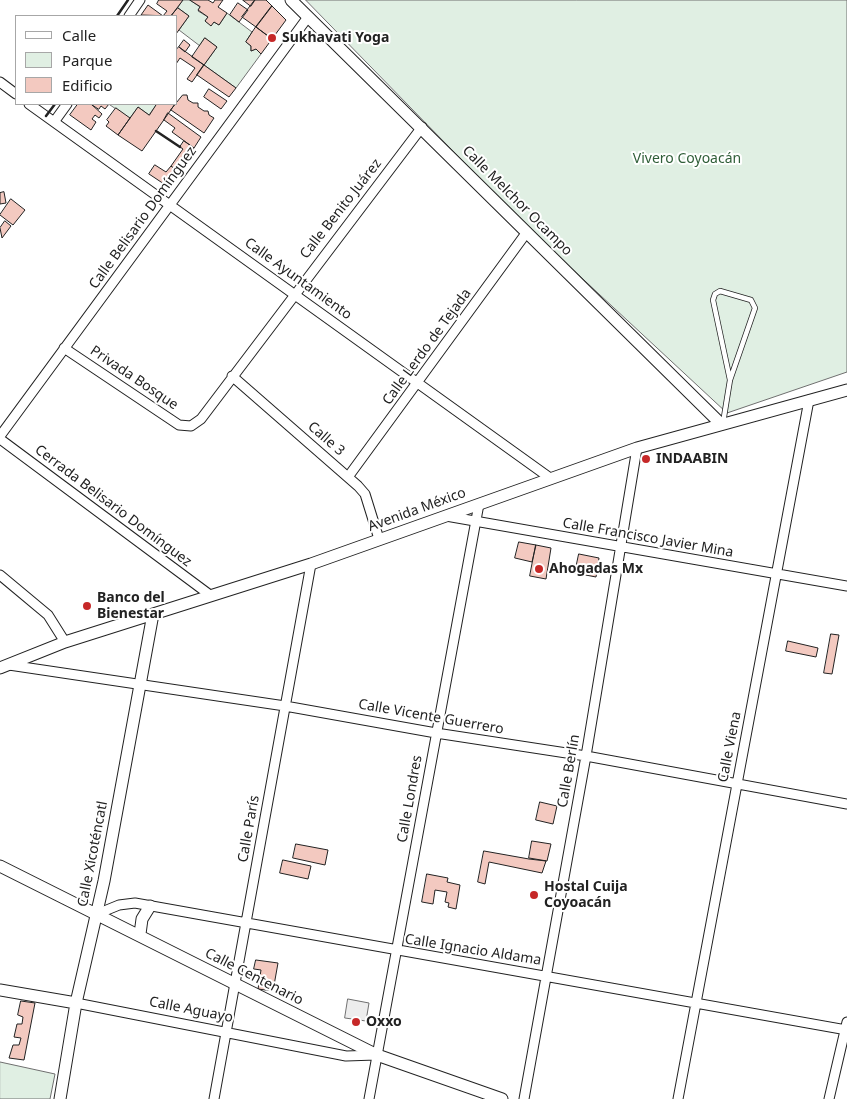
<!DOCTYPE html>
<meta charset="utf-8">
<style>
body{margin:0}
#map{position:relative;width:847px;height:1099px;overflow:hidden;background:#fff;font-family:"Noto Sans",sans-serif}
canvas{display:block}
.legend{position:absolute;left:15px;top:15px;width:162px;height:90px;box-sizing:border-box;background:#fff;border:1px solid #a7a7a7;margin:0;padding:6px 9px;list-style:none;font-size:15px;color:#222}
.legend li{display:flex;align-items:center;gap:10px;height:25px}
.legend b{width:25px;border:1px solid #a7a7a7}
</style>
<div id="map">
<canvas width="847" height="1099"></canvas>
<ul class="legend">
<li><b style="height:6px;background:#fff"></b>Calle</li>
<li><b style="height:14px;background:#e0efe3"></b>Parque</li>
<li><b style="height:14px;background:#f3c9c0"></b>Edificio</li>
</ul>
</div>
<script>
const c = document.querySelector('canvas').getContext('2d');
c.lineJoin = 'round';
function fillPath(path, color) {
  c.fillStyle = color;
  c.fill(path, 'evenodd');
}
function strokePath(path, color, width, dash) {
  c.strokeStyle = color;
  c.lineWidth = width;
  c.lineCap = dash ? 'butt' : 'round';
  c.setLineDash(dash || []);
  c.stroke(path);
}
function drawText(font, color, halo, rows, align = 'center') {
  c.font = font + ' "Noto Sans",sans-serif';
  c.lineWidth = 4;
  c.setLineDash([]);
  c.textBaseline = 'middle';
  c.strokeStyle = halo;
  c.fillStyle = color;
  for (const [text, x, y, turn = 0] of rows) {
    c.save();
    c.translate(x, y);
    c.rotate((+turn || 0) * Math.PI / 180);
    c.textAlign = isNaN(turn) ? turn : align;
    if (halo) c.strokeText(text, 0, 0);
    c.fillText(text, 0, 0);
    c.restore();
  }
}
const green = new Path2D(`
 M183,0H190L200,7L198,11L208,17L205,21L211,25L214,22L219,25L227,13L252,32L246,42L251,46V51L256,49L261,54L236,88L204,65L217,47L205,38L200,46L179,30L189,16L178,8Z
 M306,0H847V372L727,413L529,229Z
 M109,104H157L149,115L138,107L130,118Z
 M0,1062L55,1074L50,1099H0Z`);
const parking = new Path2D(`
 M348,999L369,1003L366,1021L345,1018Z`);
const building = new Path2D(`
 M159,0H183L171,16L141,15L148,5L163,16L167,11L157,4Z
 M190,0H208L213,3L215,0H223L218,7L227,13L219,25L214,22L211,26L205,21L208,17L198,10L200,7Z
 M243,0H255L251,6Z
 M255,0H266L272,6L256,27L242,17Z
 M238,3L248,10L239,22L230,15Z
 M272,6L286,20L272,39L256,27Z
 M178,8L189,16L176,34V16H171Z
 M256,27L272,39L261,54L256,49L251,51V46L246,42Z
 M205,38L217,47L204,65L192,57Z
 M184,40L190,45L185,52L179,47Z
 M179,47L204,65L192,82L187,79L195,68L180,58L176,64V50Z
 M204,65L236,88L229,97L197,75Z
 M209,89L227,101L221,109L204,97Z
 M183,95H187L188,100L193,103H198V107L204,111H208L209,115L214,118L204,133L171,110Z
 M78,104H91L102,114L99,118L95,115L92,119L96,122L91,130L70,115Z
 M91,104H109L105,109L101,106L99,109Z
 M157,104H175L142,151L118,135L138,107L149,115Z
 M116,108L130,118L118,135L106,126L109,122L107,120Z
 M168,113L201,137L194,148L172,132L175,128L164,120Z
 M184,141L194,148L177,171L171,166L183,149L180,147Z
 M155,165L166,172L171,166L177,171L167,186L149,174Z
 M4,192L6,203L0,204V193Z
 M11,199L25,210L13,225L0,215Z
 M5,221L11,226L2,238L0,228Z
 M519,542L536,545L532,562L515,558Z
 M536,545L551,548L546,579L530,576Z
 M579,554L599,558L596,577L575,573Z
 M831,634L839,635L832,674L824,673Z
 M788,641L818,648L816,657L786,651Z
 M540,802L557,806L553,824L536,820Z
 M532,841L551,844L547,861L529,858Z
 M296,844L328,850L325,865L293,858Z
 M484,851L529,859L546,861L542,873L489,862L485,884L478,882Z
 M283,860L311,866L308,879L280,873Z
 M427,874L448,878L447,882L460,885L456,909L448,907L449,903L445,902L447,892L435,890L433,904L422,902Z
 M256,960L278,963L273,991L258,989L261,970L254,969Z
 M21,1001L35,1003L24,1060L9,1058L13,1045H19L21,1038L14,1037L17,1024H22L23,1017L18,1015Z`);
const service = new Path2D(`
 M723,423L730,380L755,308L751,300L720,291L715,294L713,300L730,380`);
const minor = new Path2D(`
 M129,16L140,0
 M0,82L16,94
 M29,104L550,478
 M54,122L67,104
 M64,348L179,425L191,426L201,419L422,127
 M232,376L358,486L365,494L379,539
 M0,436L308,17
 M0,439L210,595
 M348,477L527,232
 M446,516L847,586
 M0,575L48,615L65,642
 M9,665L285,706L436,733L586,756L847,804
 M97,914L119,905L135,903L847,1030
 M76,1003L346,1056L376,1055
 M214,1099L311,564
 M369,1099L479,504
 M524,1099L586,756L637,448
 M678,1099L809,400
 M829,1099L847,1022`);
const tertiary = new Path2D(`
 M291,0L721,424
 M0,668L65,642L311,564L637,448L847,390
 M0,866L377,1055L502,1099
 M140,934L142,919L150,906
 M0,990L76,1003
 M60,1099L76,1003L104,881L153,614`);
const wall = new Path2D(`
 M117,16L128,0
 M46,116L55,104
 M156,131L180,147`);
const markers = [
 [272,38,5,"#c62828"],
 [646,459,5,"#c62828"],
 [539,569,5,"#c62828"],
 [87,606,5,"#c62828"],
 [534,895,5,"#c62828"],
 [356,1022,5,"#c62828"]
];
const poiNames = [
 ["Sukhavati Yoga",282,38],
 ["INDAABIN",656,459],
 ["Ahogadas Mx",549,569],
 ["Banco del",97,598],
 ["Bienestar",97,614],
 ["Hostal Cuija",544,887],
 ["Coyoacán",544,903],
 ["Oxxo",366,1022]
];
const parkNames = [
 ["Vivero Coyoacán",687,159]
];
const streetNames = [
 ["Calle Melchor Ocampo",517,201,45],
 ["Calle Benito Juárez",341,209,-52],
 ["Calle Belisario Domínguez",143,218,-54],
 ["Calle Ayuntamiento",298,279,36],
 ["Calle Lerdo de Tejada",427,347,-54],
 ["Privada Bosque",134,378,34],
 ["Calle 3",326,439,41],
 ["Cerrada Belisario Domínguez",113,506,37],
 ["Avenida México",417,510,-20],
 ["Calle Francisco Javier Mina",648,538,10],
 ["Calle Vicente Guerrero",431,717,10],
 ["Calle Viena",730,747,-79],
 ["Calle Berlín",569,771,-80],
 ["Calle Londres",410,799,-80],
 ["Calle París",249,829,-80],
 ["Calle Xicoténcatl",93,854,-79],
 ["Calle Ignacio Aldama",473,950,9],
 ["Calle Centenario",254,977,27],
 ["Calle Aguayo",191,1010,11]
];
fillPath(green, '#e0efe3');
strokePath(green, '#6f6f6f', 1);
fillPath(parking, '#ededed');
strokePath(parking, '#6f6f6f', 1);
fillPath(building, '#f3c9c0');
strokePath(building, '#222', 1);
strokePath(service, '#222', 6);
strokePath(minor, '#222', 11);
strokePath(tertiary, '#222', 13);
strokePath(service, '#fff', 4.5);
strokePath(minor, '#fff', 9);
strokePath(tertiary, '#fff', 11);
strokePath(wall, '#222', 2.5);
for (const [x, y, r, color] of markers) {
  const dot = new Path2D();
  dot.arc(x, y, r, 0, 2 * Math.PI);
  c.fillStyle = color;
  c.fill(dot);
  strokePath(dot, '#fff', 2);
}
drawText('bold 14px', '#222', '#fff', poiNames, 'left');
drawText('14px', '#2f5e38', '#fff', parkNames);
drawText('14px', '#222', '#fff', streetNames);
</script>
